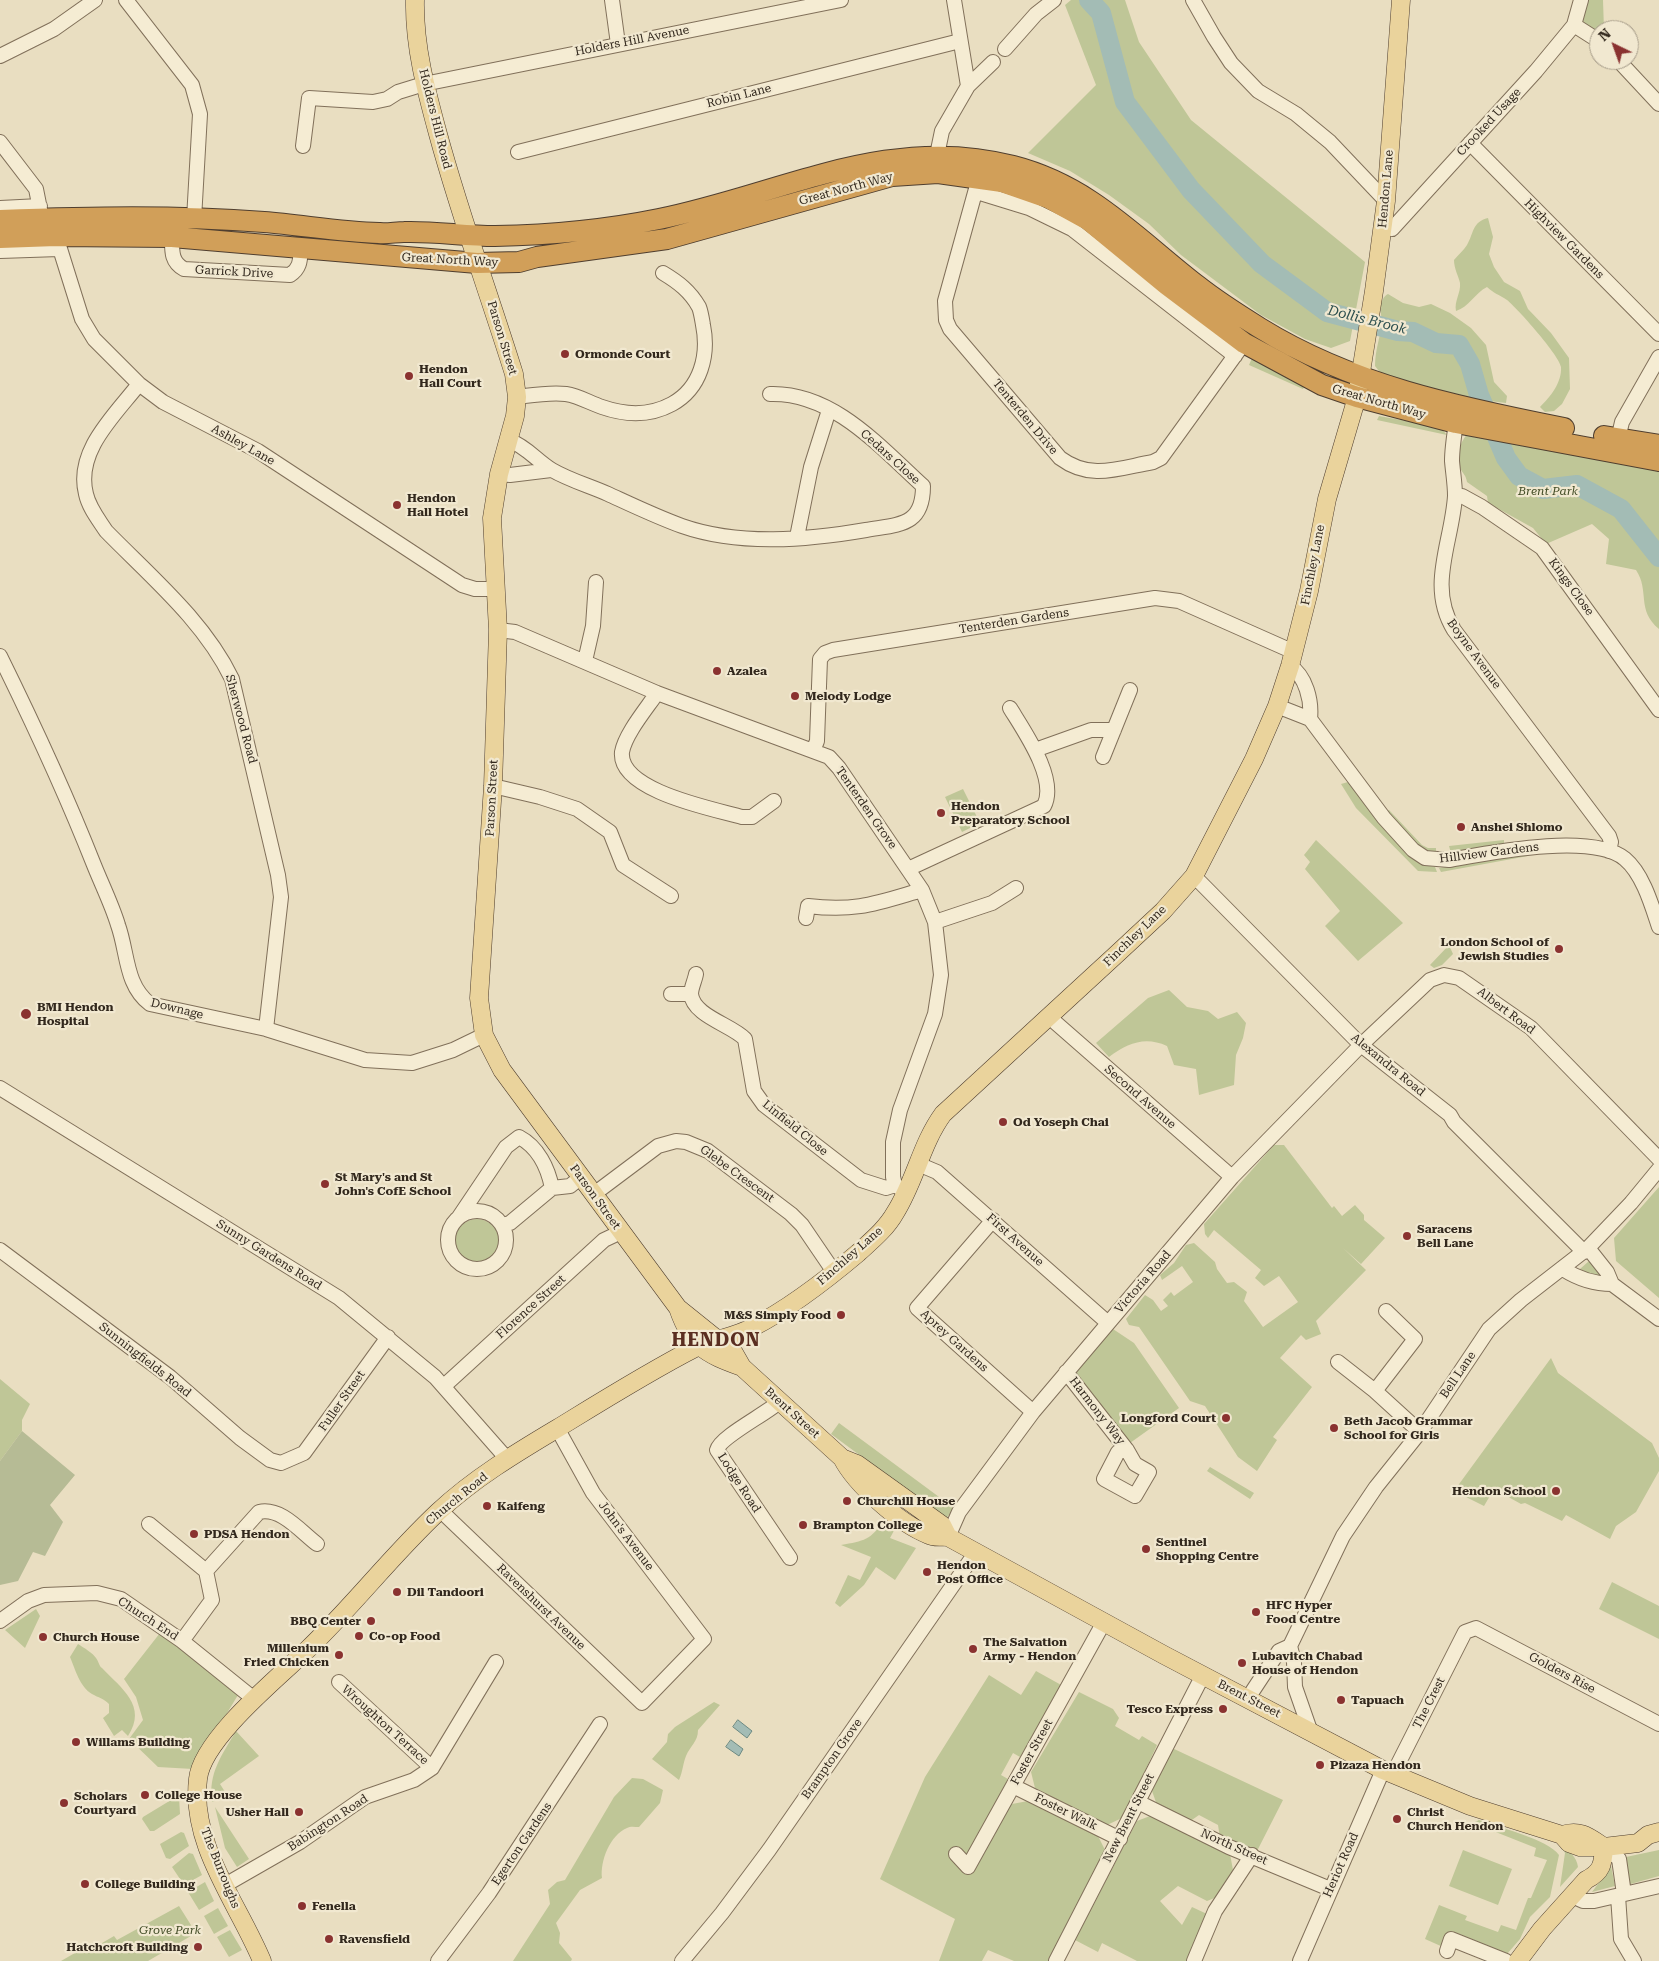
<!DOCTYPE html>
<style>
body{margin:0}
#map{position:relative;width:1659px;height:1961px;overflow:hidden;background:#e9dec1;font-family:"Roboto Serif",serif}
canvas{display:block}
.north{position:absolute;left:1589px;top:20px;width:50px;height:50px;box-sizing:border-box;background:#f1e8d0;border:1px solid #a59b88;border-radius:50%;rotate:318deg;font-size:14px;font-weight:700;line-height:20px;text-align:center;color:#32281d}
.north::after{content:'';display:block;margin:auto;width:18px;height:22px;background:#8a3230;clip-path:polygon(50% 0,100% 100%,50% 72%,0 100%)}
</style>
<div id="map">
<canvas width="1659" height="1961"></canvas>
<div class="north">N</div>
</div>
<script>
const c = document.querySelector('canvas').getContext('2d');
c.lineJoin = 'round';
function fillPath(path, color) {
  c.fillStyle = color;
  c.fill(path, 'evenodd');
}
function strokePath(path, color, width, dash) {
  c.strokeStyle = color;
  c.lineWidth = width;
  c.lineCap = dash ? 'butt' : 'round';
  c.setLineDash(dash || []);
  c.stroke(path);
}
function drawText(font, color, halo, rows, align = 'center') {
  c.font = font + ' "Roboto Serif",serif';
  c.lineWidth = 4.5;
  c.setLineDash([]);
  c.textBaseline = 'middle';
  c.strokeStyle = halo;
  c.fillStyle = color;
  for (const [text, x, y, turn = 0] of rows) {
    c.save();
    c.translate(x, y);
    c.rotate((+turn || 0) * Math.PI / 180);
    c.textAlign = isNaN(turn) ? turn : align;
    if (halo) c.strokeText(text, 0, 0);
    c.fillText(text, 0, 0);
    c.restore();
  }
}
const green = new Path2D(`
 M1071,0H1125L1139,42L1191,120L1365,262L1350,341L1331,348L1305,339L1261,315L1181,255L1149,224L1109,195L1070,171L1028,153L1096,85L1065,5Z
 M1586,0H1603L1604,30L1593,31L1581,21Z
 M1488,218L1493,237L1489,254L1494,267L1504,282L1520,291L1528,309L1551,333L1569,358L1570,389L1562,404L1554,411L1545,412L1540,407C1550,397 1562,383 1561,367C1560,356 1517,308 1507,300C1500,295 1493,293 1487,287C1475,293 1469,307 1456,311C1454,301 1461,293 1460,283C1459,277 1454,269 1454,260C1458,255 1464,250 1467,245C1474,233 1472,222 1488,218Z
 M1388,294L1403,303L1419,307L1431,304L1450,313L1471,328L1486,345L1494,382L1507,396L1506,403L1473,399L1382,375L1375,366C1375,350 1380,338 1382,323C1382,317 1379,309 1381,303C1383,299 1384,296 1388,294Z
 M1252,358L1304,387L1303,389L1249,365Z
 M1379,416L1440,427L1447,435L1377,420Z
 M1467,434L1659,471V629C1636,610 1650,591 1636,570L1606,564L1609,539L1592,524L1546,544L1533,528L1488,503L1487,496L1467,482C1466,475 1463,474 1460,468C1454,456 1460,444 1467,434Z
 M1348,782L1380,823L1414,859L1420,864L1435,867L1437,872L1418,871L1356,808L1341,784Z
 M963,789L980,823L962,832L945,797Z
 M1389,810L1422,845L1428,848H1436V854L1419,848L1387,811Z
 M1316,840L1403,923L1358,961L1325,926L1340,911L1305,869L1310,862L1304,855Z
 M1504,840V844L1451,853L1449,846Z
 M1530,854L1528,856L1441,872L1439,868Z
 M1449,945L1453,954L1442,965L1434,968L1430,965Z
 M1169,990L1187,1007L1208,1011L1218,1019L1237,1012L1246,1023L1243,1038L1236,1055L1234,1085L1199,1095L1196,1069L1174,1065L1167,1046C1145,1036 1128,1043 1109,1057L1096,1043L1148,998Z
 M1274,1145H1284L1332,1208L1334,1206L1342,1216L1355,1205L1364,1215V1220L1385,1238L1361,1264L1343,1248L1366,1270L1316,1321L1321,1334L1306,1340L1301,1335L1280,1358L1312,1387L1273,1437L1277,1440L1257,1471L1238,1457L1205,1406L1190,1401L1139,1327L1129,1325L1126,1319L1145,1295L1153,1300L1161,1311L1168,1306L1163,1300L1171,1292L1174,1296L1193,1282L1182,1266L1162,1280L1160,1275L1174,1263L1186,1245L1194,1243L1215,1262L1217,1269L1227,1283L1234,1282L1247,1292L1244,1301L1263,1327L1298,1302L1279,1276L1264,1286L1255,1278L1261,1270L1214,1230L1208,1238L1205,1234L1204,1224Z
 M1659,1187V1298L1616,1261L1614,1238Z
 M455 1241a22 22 0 1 1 44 0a22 22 0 1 1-44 0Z
 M1589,1261L1604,1280L1580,1269Z
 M1113,1329L1134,1343L1179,1408L1130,1443L1075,1374Z
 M1551,1358L1558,1373L1652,1443L1659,1458V1471L1636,1512L1616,1526L1610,1539L1566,1515L1562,1521L1525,1503L1521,1504L1494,1489L1484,1506L1454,1491Z
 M0,1379L30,1404L22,1420V1431L0,1461Z
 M839,1423L954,1508L946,1519L831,1434Z
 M1210,1467L1254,1493L1250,1499L1207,1471Z
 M884,1520L896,1527L890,1538L916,1548L895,1580L876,1567L864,1585L840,1607L835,1603L848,1575L860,1580L871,1557L841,1545C864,1541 871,1540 884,1520Z
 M1612,1582L1659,1606V1639L1599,1609Z
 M36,1609L40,1616L25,1648L5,1630Z
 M160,1633L238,1695L193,1769L158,1767L129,1739L143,1720L136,1697L124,1679Z
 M78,1644C84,1648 93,1653 96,1658C99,1662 99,1666 102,1668C121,1688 148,1706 128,1736L122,1730L114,1736L103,1718L109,1713V1704C103,1698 99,1698 92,1694C80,1687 75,1669 70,1657Z
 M1036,1671L1063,1686L1020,1757L1013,1753L1001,1775L1008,1779L985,1826L993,1831L1012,1804L1028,1801L1098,1836L1106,1852L1051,1961H1014L988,1950L982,1961H939L955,1919L880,1879L925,1777L989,1675L1021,1695Z
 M1079,1692L1113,1709L1119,1718L1115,1726L1139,1740L1142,1736L1157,1745L1124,1817L1107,1825L1035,1788L1031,1772Z
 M714,1702L720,1705L698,1730C698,1742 690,1746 686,1756C683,1763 683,1771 679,1780L652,1759L667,1742L668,1734L675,1727Z
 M236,1731L259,1756L220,1784L227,1795L212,1802C208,1773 222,1755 236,1731Z
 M1172,1748L1283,1800L1256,1853L1220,1838L1218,1825L1199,1815L1189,1822L1157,1805L1152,1791Z
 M632,1778L643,1779L663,1790L660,1803L639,1827C635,1827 630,1826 627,1828C610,1835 600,1861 602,1878L580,1890L556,1923L560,1933L559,1943L572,1959L571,1961H513L550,1904L548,1890L557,1882L565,1880L614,1797Z
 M176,1797H179L180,1814L154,1831H150L142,1819L143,1817Z
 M215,1807L249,1859L237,1867L225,1848Z
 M1150,1816L1230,1854L1233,1870L1217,1897L1207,1901L1178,1886L1160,1901L1182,1925L1192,1907L1207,1914L1189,1961H1137L1102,1943L1098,1952L1075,1940L1137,1821Z
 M1479,1820C1497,1827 1548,1839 1559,1855L1550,1897L1530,1917L1520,1939L1507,1954L1450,1931L1443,1947L1425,1939L1439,1905L1467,1916L1465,1920L1498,1932L1501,1925L1516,1930L1528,1898H1531L1547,1860L1534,1856L1536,1848L1473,1823Z
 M181,1832L184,1833L189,1846L170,1859L166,1858L160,1844Z
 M1561,1845C1569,1851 1577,1857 1578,1867L1560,1887L1565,1853Z
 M1463,1850L1512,1869L1498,1905L1449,1886Z
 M1659,1850V1876L1627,1885L1626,1857Z
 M189,1853L193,1854L202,1875L184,1885L172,1867Z
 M1611,1866L1615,1886L1592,1892Z
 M205,1882L214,1901L199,1910L188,1892Z
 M179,1906L196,1933L148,1961H61L94,1942L97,1946L114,1936L117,1940Z
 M218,1908L228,1926L214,1934L204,1916Z
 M230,1930L242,1950L229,1957L217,1937Z`);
const cemetery = new Path2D(`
 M22,1431L75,1475L50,1505L63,1522L45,1556L33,1552L18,1581L0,1585V1461Z`);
const water = new Path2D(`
 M738,1720L752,1731L747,1738L733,1727Z
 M731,1740L743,1749L739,1756L726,1747Z`);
const river = new Path2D(`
 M1089,0L1101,13L1125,102L1191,190L1262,264L1327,312L1398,331L1413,332L1436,343L1459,345L1470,364L1479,395L1506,458L1519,476L1543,489L1577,485L1621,509L1659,557`);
const minor = new Path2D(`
 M126,0L192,85L200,114L194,219
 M612,0L618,44
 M1193,0L1214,37L1231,63L1258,91L1296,114L1330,142L1386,201
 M1574,25L1599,41
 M1005,49L1036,14L1054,0
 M0,56L54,29L95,0
 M1618,60L1659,104
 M968,86L993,62
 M0,142L36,189L42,219
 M1470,143L1659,334
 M303,146L309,98L373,102L387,99L398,92L424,84L841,0
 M518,152L960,41
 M937,155L942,131L968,86L954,0
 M979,178L945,301L946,320L950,329L1060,458C1091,481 1119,468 1153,462L1161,458L1244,343
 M977,192L1029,208L1072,229L1235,356
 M0,208L40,206
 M1383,226L1392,229L1536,71L1574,25L1581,0
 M56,236L82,319L94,339L139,384L163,402L258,451L462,585L475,589H495
 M172,237C172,251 171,262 184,269L290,275C301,268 300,259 301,247
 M0,251L59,249
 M139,384C115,415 75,451 86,494C89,508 99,520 106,531C151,577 204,621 232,679L278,875L281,897L266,1029
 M517,397C533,395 550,392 566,394C579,396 590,403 602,407C625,415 650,416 672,404C701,388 709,355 703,325C702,319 701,312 699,307C690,291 678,282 663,273
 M1456,423C1454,436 1452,449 1452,461C1453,473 1455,484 1455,496C1452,543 1427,586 1454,630L1609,836L1611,842L1609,851
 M1618,439L1622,422L1659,357
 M509,440C527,447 537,461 552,470C569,480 590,486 608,494C632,505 657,517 682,526C739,546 807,540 866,530C900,524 923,526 923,486C880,447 833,392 770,394
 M499,474L510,475L551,470
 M1455,496H1462L1482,507L1542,548L1659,710
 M797,537L811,467L829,410
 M498,630L515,632L657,693L829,757L839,768L922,890L935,922L941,975L935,1014L900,1110L893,1142V1177L895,1185L906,1192
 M0,656C34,725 66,794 94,865C102,885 112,905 118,925C128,953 125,985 150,1004L266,1029L365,1060L412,1063L453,1050L484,1035
 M585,661L593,626L596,582
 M1290,666C1306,676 1312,701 1310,719L1384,818L1413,850L1425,858L1449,860C1489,853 1592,832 1625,859C1643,874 1652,906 1659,927
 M657,693C647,708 625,734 622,752C618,791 714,809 742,817H752L774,801
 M1277,706L1310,719
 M1035,750L1091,730H1114
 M813,751L817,741L820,659L825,653L833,650L1155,598L1179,601L1294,652
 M1103,757L1130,690
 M493,786L540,797L577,809L610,832L623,865L671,896
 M908,869L1044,806C1058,779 1024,731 1010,708
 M1194,876L1361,1045L1450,1115L1454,1122L1584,1252
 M806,918L808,906C856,912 877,903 922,890
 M935,922L992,903L1016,888
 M696,974C695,980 691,988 691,994C693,1016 732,1025 745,1039L754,1091L764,1105L861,1180L886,1188L895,1185
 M671,994H691
 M1048,1016L1232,1177
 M0,1088L339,1298L435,1377L508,1460
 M918,1164L937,1172L1108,1323
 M594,1194L658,1146L676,1141L686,1142L708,1151L791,1214L802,1225L834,1272
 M448 1240a29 29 0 1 1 58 0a29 29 0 1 1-58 0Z
 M459,1217L506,1147L519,1137C538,1147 548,1168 552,1188L570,1186L581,1177
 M993,1220L917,1308L1033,1412
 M502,1225L510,1223L552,1188
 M1588,1248L1607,1272L1612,1284L1659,1319
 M0,1250L170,1377L240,1438L270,1460L281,1463L304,1453L388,1337
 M1563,1269C1577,1278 1595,1284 1612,1284
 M1338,1362L1375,1391L1420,1432
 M1066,1372L1127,1450L1135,1464L1149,1472L1135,1496L1104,1479L1118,1452L1127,1450
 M444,1386L604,1240L621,1232
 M1375,1391L1415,1339L1386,1311
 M779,1402C766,1414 720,1437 717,1450L790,1558
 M440,1510L642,1703L704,1639L593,1493L557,1428
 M149,1524L206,1571
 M948,1537L959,1512L1033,1412L1232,1177L1361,1045L1430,980L1444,975L1459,978L1531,1028L1659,1159
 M206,1571L259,1512C281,1507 300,1531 317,1544
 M0,1621L28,1601L44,1595L97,1593L121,1599L182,1641L254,1699
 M182,1641L212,1600L206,1571
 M339,1682L432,1768
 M1248,1698L1279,1651L1290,1646
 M1310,1730L1295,1687L1294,1662L1290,1646L1343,1536L1376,1487L1420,1432L1489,1329L1521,1300L1588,1248L1631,1203L1659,1169
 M1393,1774L1465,1632L1476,1628L1659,1724
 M1013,1786L1120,1839
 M1138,1802L1229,1847L1330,1889
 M1604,1847L1619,1859L1624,1894
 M956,1854L968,1867L1104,1622
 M225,1885L300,1842L365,1797L414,1780L432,1768L496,1662
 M1572,1896L1583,1901H1594L1659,1886
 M1618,1896L1621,1939L1634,1961
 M1447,1951L1451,1939L1506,1961
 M438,1961L489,1893L600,1724
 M682,1961L722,1913L769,1850L976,1552
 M1056,1961L1203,1675
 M1194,1961L1215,1911L1252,1855
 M1300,1961L1383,1770`);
const major = new Path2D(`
 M415,0C414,46 426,90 438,134C460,215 489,294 514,374L517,397L515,416L499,474L492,518L498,630L493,786L479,998L484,1035L502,1070L678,1308L734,1353L742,1367L842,1458C856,1485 900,1524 929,1535C934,1538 942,1536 948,1537L1164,1655L1383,1770L1470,1806L1562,1835L1569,1843L1580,1847H1604L1638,1843L1648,1835L1659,1832
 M678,1308C691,1346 705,1354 742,1367
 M842,1458L857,1464L942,1525L948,1537
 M1562,1835C1580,1829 1589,1837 1604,1847
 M262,1961C238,1903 190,1845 198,1779C202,1739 279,1677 307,1650C353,1606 392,1555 438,1512C473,1479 516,1453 558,1428C602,1401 650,1371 695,1348C714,1339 735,1337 753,1327C790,1308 826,1280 858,1253C871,1241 886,1229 895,1213C915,1182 921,1144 943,1114L1119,952L1163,911L1194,876L1254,759L1277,706L1290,666L1309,591L1327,499L1357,397L1374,291L1386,201L1401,0
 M1518,1961L1542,1929L1586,1880C1602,1872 1603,1864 1604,1847`);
const highway = new Path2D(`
 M0,220C88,217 176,215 264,222C302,225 341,232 379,233C387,234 396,232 404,232C434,231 464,236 495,236C550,235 605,230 659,219C779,195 888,133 1013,166C1091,186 1137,239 1198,286C1217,301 1239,315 1260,328C1352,385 1458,407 1564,428
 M0,238L56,236L172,237L477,263L519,262L537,257L667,239L892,176L938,173L1002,182L1048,198L1088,220L1167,285L1244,343L1322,385L1357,397L1456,423L1659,461
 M1604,436L1659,445`);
const markers = [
 [565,354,5,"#8a3230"],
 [409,376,5,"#8a3230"],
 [397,505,5,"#8a3230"],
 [717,671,5,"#8a3230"],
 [795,696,5,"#8a3230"],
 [941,813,5,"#8a3230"],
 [1461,827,5,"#8a3230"],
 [1559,949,5,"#8a3230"],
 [26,1014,6,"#8a3230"],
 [1003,1122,5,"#8a3230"],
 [325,1184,5,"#8a3230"],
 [1407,1236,5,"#8a3230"],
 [841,1315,5,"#8a3230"],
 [1226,1418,5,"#8a3230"],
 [1334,1428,5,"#8a3230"],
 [1556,1491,5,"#8a3230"],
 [847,1501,5,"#8a3230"],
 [487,1506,5,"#8a3230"],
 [803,1525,5,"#8a3230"],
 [194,1534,5,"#8a3230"],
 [1146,1549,5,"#8a3230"],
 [927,1572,5,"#8a3230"],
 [397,1592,5,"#8a3230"],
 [1256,1612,5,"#8a3230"],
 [371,1621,5,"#8a3230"],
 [359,1636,5,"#8a3230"],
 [43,1637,5,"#8a3230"],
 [973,1649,5,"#8a3230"],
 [339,1655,5,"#8a3230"],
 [1242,1663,5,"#8a3230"],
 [1341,1700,5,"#8a3230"],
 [1223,1709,5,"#8a3230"],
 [76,1742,5,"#8a3230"],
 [1320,1765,5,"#8a3230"],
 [145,1795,5,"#8a3230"],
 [64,1803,5,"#8a3230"],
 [299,1812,5,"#8a3230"],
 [1397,1819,5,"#8a3230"],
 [85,1884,5,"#8a3230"],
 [302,1906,5,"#8a3230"],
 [329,1939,5,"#8a3230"],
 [198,1947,5,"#8a3230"]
];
const streetNames = [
 ["Holders Hill Avenue",632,41,-11],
 ["Robin Lane",739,96,-14],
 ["Holders Hill Road",435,119,76],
 ["Crooked Usage",1489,122,-47],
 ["Great North Way",846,189,-15],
 ["Hendon Lane",1386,189,-85],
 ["Highview Gardens",1564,239,45],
 ["Great North Way",450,260,3],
 ["Garrick Drive",234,272,3],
 ["Parson Street",502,338,73],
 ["Great North Way",1379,402,16],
 ["Tenterden Drive",1025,417,50],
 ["Ashley Lane",243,445,29],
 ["Cedars Close",890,457,42],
 ["Finchley Lane",1313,565,-79],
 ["Kings Close",1571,587,54],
 ["Tenterden Gardens",1014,621,-9],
 ["Boyne Avenue",1474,654,54],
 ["Sherwood Road",241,719,75],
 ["Parson Street",492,798,-87],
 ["Tenterden Grove",866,808,55],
 ["Hillview Gardens",1489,853,-7],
 ["Finchley Lane",1135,936,-44],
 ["Downage",177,1009,14],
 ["Albert Road",1506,1011,37],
 ["Alexandra Road",1388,1065,39],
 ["Second Avenue",1140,1097,41],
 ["Linfield Close",795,1128,39],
 ["Glebe Crescent",737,1174,36],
 ["Parson Street",595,1197,54],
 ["First Avenue",1015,1240,42],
 ["Sunny Gardens Road",269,1255,32],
 ["Finchley Lane",850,1256,-41],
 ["Victoria Road",1143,1282,-49],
 ["Florence Street",531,1307,-42],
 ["Aprey Gardens",954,1341,42],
 ["Sunningfields Road",145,1360,38],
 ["Bell Lane",1458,1375,-56],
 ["Fuller Street",342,1401,-55],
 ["Harmony Way",1097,1411,52],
 ["Brent Street",792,1413,42],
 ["Lodge Road",739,1483,57],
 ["Church Road",457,1499,-39],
 ["John's Avenue",626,1536,53],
 ["Ravenshurst Avenue",541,1607,44],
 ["Church End",148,1619,33],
 ["Golders Rise",1562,1673,28],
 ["Brent Street",1249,1699,27],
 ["The Crest",1429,1703,-63],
 ["Wroughton Terrace",385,1725,42],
 ["Foster Street",1032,1752,-61],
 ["Brampton Grove",832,1759,-55],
 ["Foster Walk",1066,1812,26],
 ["New Brent Street",1129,1818,-63],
 ["Babington Road",328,1823,-33],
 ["Egerton Gardens",522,1844,-56],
 ["North Street",1234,1847,24],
 ["Heriot Road",1341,1865,-66],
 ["The Burroughs",220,1868,68]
];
const poiNames = [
 ["Ormonde Court",575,354],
 ["Hendon",419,369],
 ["Hall Court",419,383],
 ["Hendon",407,498],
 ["Hall Hotel",407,512],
 ["Azalea",727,671],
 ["Melody Lodge",805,696],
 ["Hendon",951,806],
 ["Preparatory School",951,820],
 ["Anshei Shlomo",1471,827],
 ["London School of",1549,942,"right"],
 ["Jewish Studies",1549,956,"right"],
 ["BMI Hendon",37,1007],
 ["Hospital",37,1021],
 ["Od Yoseph Chai",1013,1122],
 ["St Mary's and St",335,1177],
 ["John's CofE School",335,1191],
 ["Saracens",1417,1229],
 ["Bell Lane",1417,1243],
 ["M&S Simply Food",831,1315,"right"],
 ["Longford Court",1216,1418,"right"],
 ["Beth Jacob Grammar",1344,1421],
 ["School for Girls",1344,1435],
 ["Hendon School",1546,1491,"right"],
 ["Churchill House",857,1501],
 ["Kaifeng",497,1506],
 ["Brampton College",813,1525],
 ["PDSA Hendon",204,1534],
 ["Sentinel",1156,1542],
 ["Shopping Centre",1156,1556],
 ["Hendon",937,1565],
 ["Post Office",937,1579],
 ["Dil Tandoori",407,1592],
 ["HFC Hyper",1266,1605],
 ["Food Centre",1266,1619],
 ["BBQ Center",361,1621,"right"],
 ["Co-op Food",369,1636],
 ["Church House",53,1637],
 ["The Salvation",983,1642],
 ["Army - Hendon",983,1656],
 ["Millenium",329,1648,"right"],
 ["Fried Chicken",329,1662,"right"],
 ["Lubavitch Chabad",1252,1656],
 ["House of Hendon",1252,1670],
 ["Tapuach",1351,1700],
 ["Tesco Express",1213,1709,"right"],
 ["Willams Building",86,1742],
 ["Pizaza Hendon",1330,1765],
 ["College House",155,1795],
 ["Scholars",74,1796],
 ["Courtyard",74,1810],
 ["Usher Hall",289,1812,"right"],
 ["Christ",1407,1812],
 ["Church Hendon",1407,1826],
 ["College Building",95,1884],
 ["Fenella",312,1906],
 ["Ravensfield",339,1939],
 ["Hatchcroft Building",188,1947,"right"]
];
const parkNames = [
 ["Brent Park",1548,491],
 ["Grove Park",170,1930]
];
const waterNames = [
 ["Dollis Brook",1367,320,14]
];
const districtNames = [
 ["HENDON",716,1341]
];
fillPath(green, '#bfc697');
fillPath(cemetery, '#b6bb95');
fillPath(water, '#a3bcb5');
strokePath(water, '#6c8982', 1);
strokePath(river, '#a3bcb5', 20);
strokePath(minor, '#81705a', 16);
strokePath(major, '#4f3e2f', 19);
strokePath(highway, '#4f3e2f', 22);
strokePath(minor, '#f5ecd3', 14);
strokePath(major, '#ead39c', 18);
strokePath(highway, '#d19f59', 20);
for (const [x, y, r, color] of markers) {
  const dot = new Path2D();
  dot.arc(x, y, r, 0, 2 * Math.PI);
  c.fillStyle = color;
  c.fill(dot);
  strokePath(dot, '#f1e8d0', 2);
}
drawText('12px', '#32281d', '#f1e8d0', streetNames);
drawText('bold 12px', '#32281d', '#f1e8d0', poiNames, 'left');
drawText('italic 12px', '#424c26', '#f1e8d0', parkNames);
drawText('italic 14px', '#2e504f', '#f1e8d0', waterNames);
c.letterSpacing = '1px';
drawText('bold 18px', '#5a2e21', '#f1e8d0', districtNames);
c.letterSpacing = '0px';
</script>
